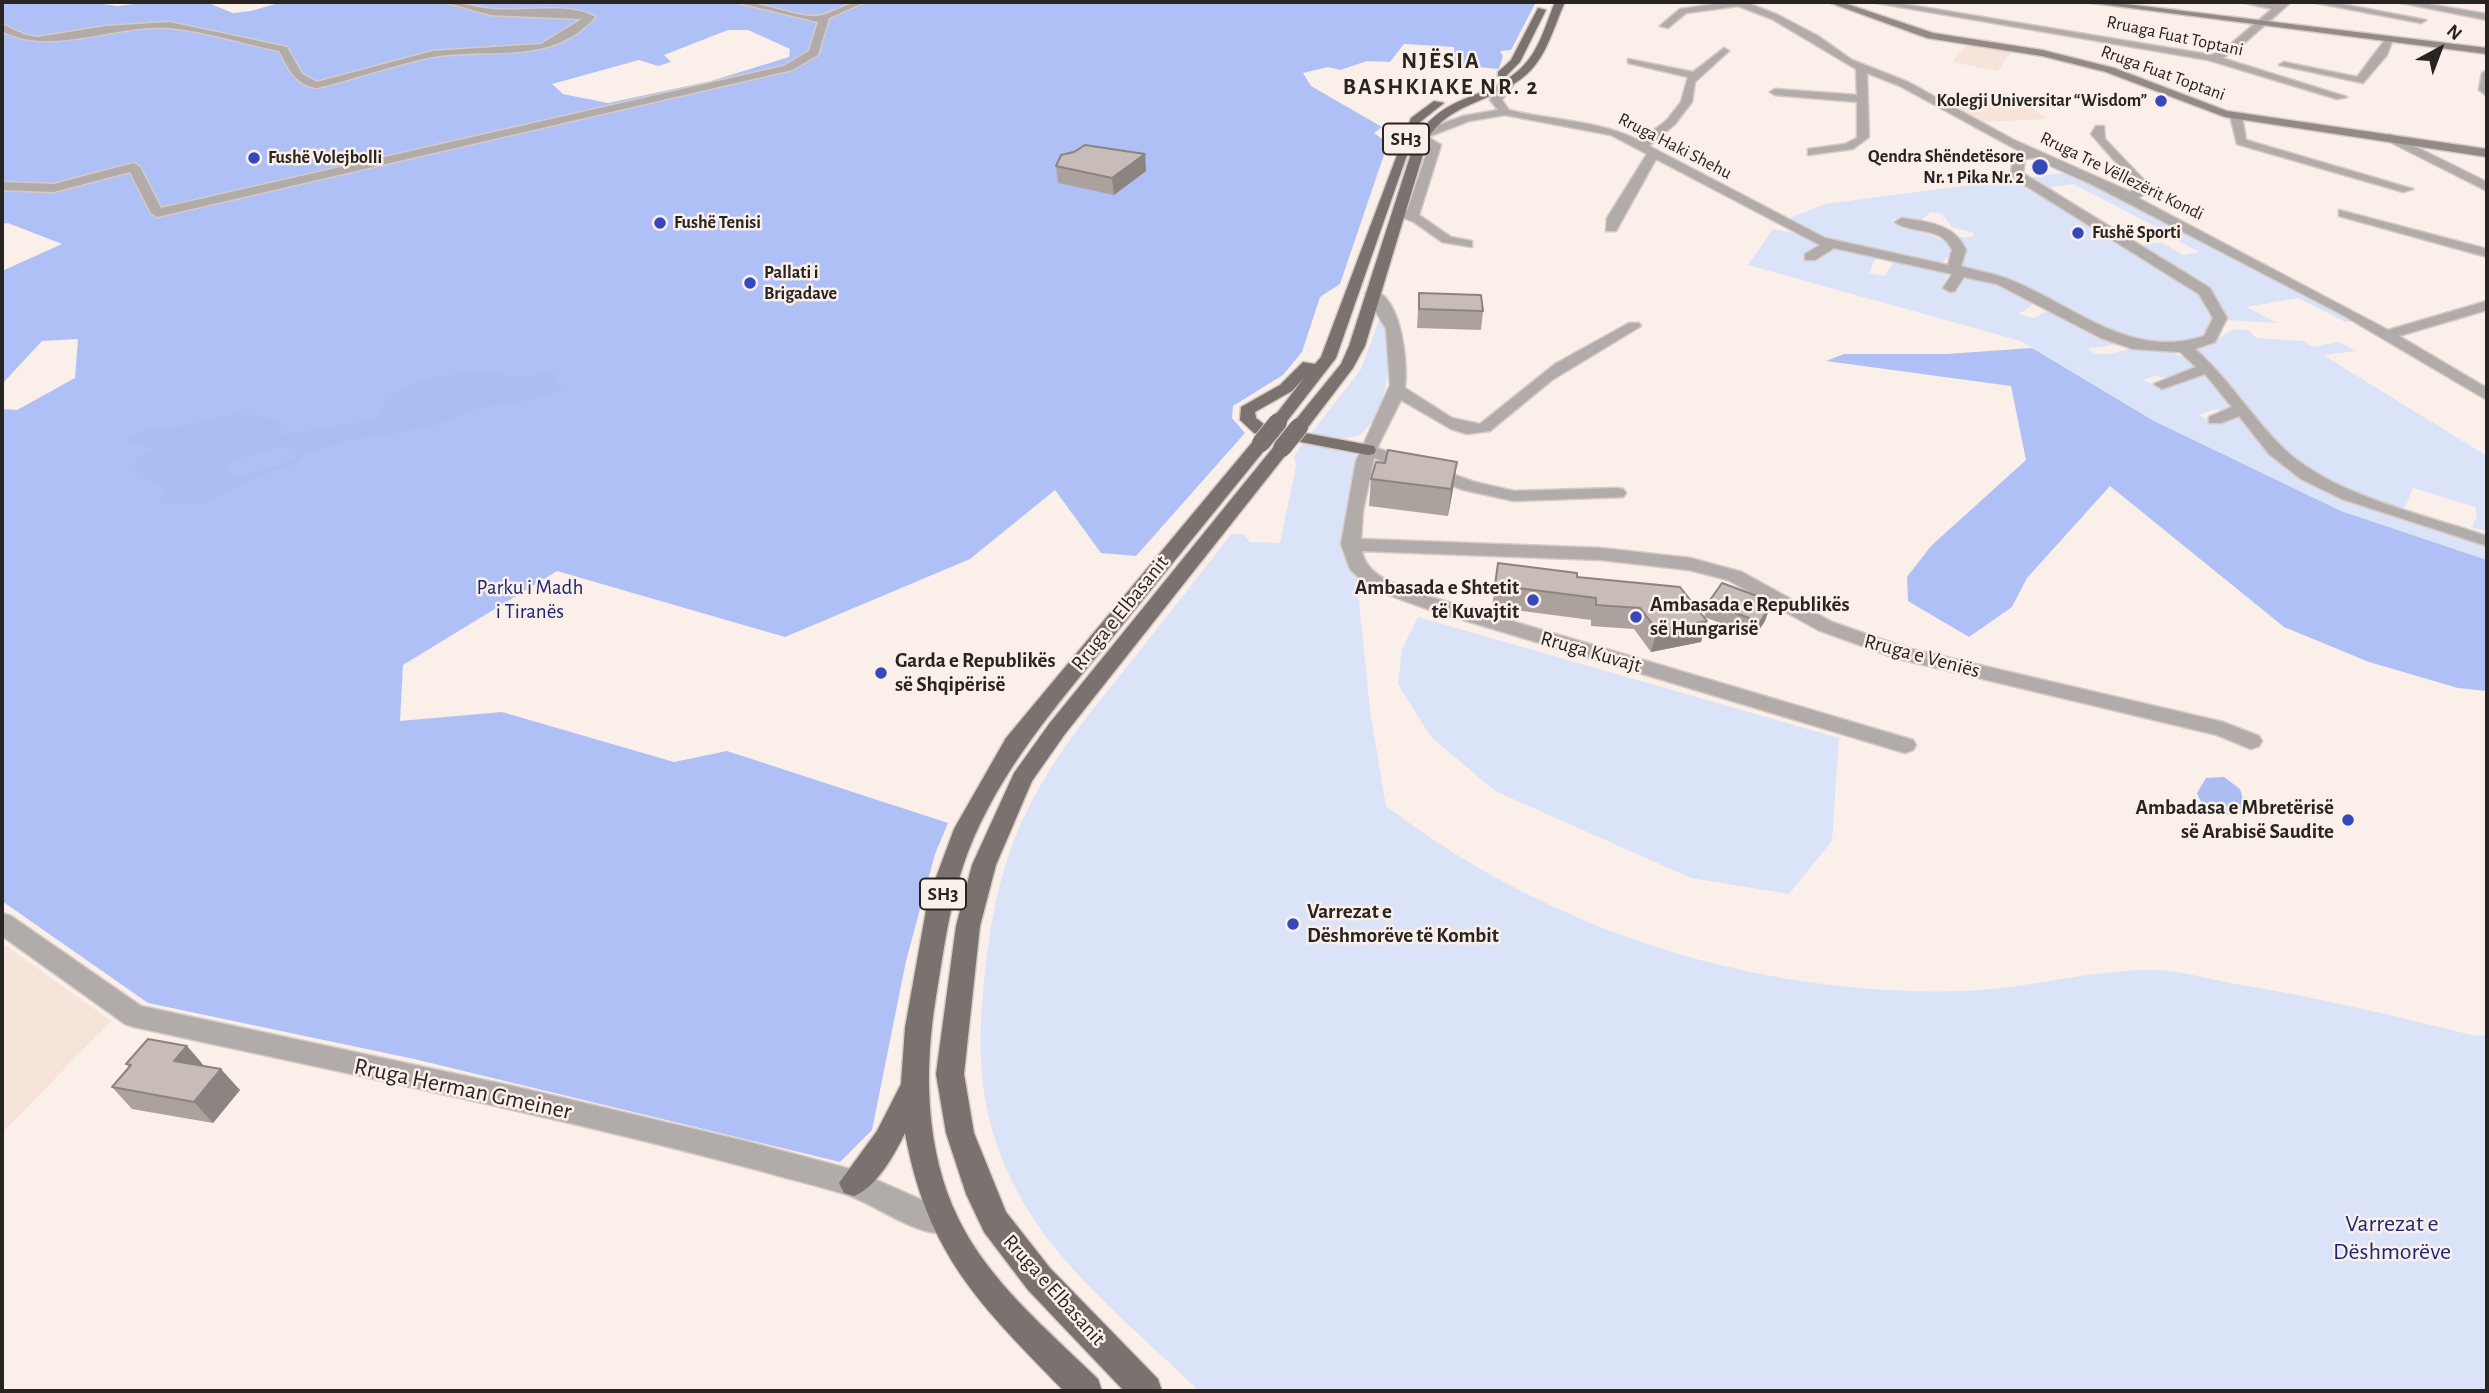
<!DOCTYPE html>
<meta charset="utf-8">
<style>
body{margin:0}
#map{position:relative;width:2489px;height:1393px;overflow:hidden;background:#fbefea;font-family:"Alegreya Sans",sans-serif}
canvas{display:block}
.frame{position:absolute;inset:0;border:4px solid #282422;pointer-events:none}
.north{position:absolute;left:2405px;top:14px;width:70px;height:70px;-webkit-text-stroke:5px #fbefea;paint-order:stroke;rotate:41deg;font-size:19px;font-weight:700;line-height:28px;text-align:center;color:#282422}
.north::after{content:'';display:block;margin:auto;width:24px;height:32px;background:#282422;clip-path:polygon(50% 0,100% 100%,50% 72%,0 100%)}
</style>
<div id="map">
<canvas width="2489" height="1393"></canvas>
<div class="frame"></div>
<div class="north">N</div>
</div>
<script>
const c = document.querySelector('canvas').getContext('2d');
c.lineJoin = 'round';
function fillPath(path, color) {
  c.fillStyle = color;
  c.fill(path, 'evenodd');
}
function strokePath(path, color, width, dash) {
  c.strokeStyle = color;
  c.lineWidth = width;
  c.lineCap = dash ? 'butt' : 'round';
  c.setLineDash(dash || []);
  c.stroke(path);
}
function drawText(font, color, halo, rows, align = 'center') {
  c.font = font + ' "Alegreya Sans",sans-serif';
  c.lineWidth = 5;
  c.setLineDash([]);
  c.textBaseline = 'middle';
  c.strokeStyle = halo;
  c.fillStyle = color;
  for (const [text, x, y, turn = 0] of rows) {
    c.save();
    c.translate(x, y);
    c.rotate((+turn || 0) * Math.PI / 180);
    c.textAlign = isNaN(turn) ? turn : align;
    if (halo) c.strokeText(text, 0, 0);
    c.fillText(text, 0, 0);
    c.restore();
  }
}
const built = new Path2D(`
 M1967,45L1993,49L2012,50L1998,71L1952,62Z
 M2005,93L2018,97L2047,119L1980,122L1936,96Z
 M2,943L111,1021L2,1133Z`);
const green = new Path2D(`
 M2069,172L2355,321L2345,322L2298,298L2247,307L2277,323L2228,320L2221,305L2208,290L2141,245L2161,242L2183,255L2199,252L2177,240H2164L2178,238L2073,184L2050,187L2054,190L2047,191L2026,178Z
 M2016,179L2197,292L2213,316L2208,328L2198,338L2173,345L2125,338L1967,269L1962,263L1965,248L1957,237H1973L1974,233L1952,227L1942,214L1931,212L1920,221L1893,219L1892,222L1947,241L1952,253L1941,263L1853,248L1826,239L1790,218L1825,204Z
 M1773,229L1794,233L1821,246L1803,256L1813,260L1834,249L1876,258L1869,273L1885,276L1894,261L1949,272L1942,289L1958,291L1967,275L2006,287L2036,302L2019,314L2034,318L2049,310L2116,344L2087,349C2103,360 2115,351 2134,348C2154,345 2182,353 2197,367L2166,378L2155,376L2143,380L2162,388L2205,375L2233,407L2226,412L2216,409L2198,415L2216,423L2240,418L2272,456L2405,519L2487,545V560L2341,511L2154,421L2021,341L1748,265Z
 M1379,320C1398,344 1387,413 1363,432C1348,443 1326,437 1310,435L1361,369Z
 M2238,329L2250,331L2256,338L2302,341L2313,347L2338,342L2357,351L2323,355L2487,456V532L2472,527L2477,516L2475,507L2413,488L2405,507L2397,508L2329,482L2286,454L2228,383L2196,353L2197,350C2215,346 2224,330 2238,329Z
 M1305,440L1351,451L1360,460L1344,553L1356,572L1370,710L1386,806C1550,931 1756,997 1963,991C2026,989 2088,970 2151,970C2177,970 2205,978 2230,983C2313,996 2394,1016 2476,1036L2487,1035V1391H1199C1139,1332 1057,1268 1018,1193C983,1127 976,1067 983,994C988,933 998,870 1025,815C1052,758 1091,711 1130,663C1164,620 1198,577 1231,534H1243L1250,542L1280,543L1296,466L1294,456Z
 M1418,617L1839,738L1832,841L1789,894L1691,878L1495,791L1430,736L1398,684L1402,649Z`);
const forest = new Path2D(`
 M2,2H90L117,6L152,2H206L233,13L251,11L282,2H1536L1511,50L1500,51L1503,56L1499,69L1454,65V47L1404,44L1390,62L1367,61L1340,70L1328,67L1303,73L1311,86L1382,127L1374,133L1388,143L1340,284L1320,297L1302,352L1283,375L1233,406L1232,418L1245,433L1136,556L1101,553L1055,490L970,559L785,637L557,571L403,665L400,721L502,712L674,762L727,751L948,823L935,854L906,961L872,1130L840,1162L414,1059L148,1003L2,901V409L17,410L75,378L78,339L42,341L2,384V271L62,244L8,223L2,224ZM728,30H748L790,49L789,57L711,81L608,103L563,94L552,84L639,60L658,66L671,62L664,55Z
 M2032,348L2154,421L2341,511L2487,560V691L2458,688L2369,662L2284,627L2110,486L2027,578L2012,607L1969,637L1908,601L1907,577L1931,546L2026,460L2011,386L1826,361L1844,354H1947Z`);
const water = new Path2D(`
 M552,370L563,390L530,400L480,408L432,427L350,440L304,455L296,464L276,469L202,504L160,503L165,492L162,488L134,468L137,460L152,447L130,443V437L151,428L188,425L235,414L263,416L280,423L283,435L380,419C384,377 454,373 487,373C499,373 513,377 525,377C534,376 543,372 552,370ZM275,448L294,449L296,459L243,476L226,472L232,461Z
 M2224,777L2240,789L2243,799L2254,805L2255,812C2248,815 2246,810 2239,811C2235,811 2232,814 2228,815C2213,816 2202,807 2197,793L2206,778Z`);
const street = new Path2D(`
 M444,2C461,1 476,8 492,9C520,12 572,2 595,17C551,67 489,47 432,57C393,65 355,79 317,88C294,84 290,70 279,51C244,44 206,31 169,28C115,24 50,57 2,31V24L25,35L38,37L106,26L169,22L287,47L302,74L317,82L433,51L541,44L582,19L491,15Z
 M735,2C762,1 797,18 817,16C834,14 847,1 865,2L829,18L818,55L792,70L157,217L151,213L130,172L54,192L2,190V182L54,184L134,163L140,167L161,208L784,66L809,51L818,22Z
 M1729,2H1745L1778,15L1818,36L1852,60L1908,82L2014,140L2131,192L2134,183L2091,134L2096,126H2104L2105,139L2146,182L2143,195L2138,198L2388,330L2487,301V310L2399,336L2487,388V400L2341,314L2093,185L2033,158L2025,159L2023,173L2026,175L2210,288L2227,318L2215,342L2195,349C2228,378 2250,415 2281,446C2330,495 2422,514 2487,536V546L2342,499L2301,479L2269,454L2239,416L2221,423H2209V417L2232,407L2205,374L2162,389L2154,384L2196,367L2180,352L2133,349L2101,338L1997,284L1964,277L1955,291L1950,292L1943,288L1952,274L1834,248L1815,260H1805V254L1820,245L1656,159L1616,231H1606L1607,218L1647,154L1611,135L1505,115L1469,121L1428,137L1441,145L1419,215L1451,237L1472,241V247L1442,242L1414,222L1394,214L1400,210L1407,211L1429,146L1416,138L1420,132L1463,116L1498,110L1490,100L1507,79L1516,81L1502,100L1509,110C1554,121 1598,120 1640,141L1667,120L1681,102L1688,77L1628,63V59L1693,72L1724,48L1729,51L1695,82L1692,102L1675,124L1649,146L1825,238L1948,265L1952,250C1942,225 1913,235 1895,222L1902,218C1927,222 1955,224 1966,250L1961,266C1976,271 1993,273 2008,279C2072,304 2131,361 2204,336L2213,318L2199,294L2018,181L2011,174L2013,156L2021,152L1900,86L1867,73L1869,137L1853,149L1808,155V149L1845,144L1857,138V102L1775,95L1770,92L1775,89L1857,95L1856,69L1772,19L1738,6L1686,13L1668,28L1660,26L1680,9Z
 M1871,2H1892L2212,55L2226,48L2272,9L2241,2H2291L2234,52L2222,58L2347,97L2337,99L2208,60Z
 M2311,2H2331L2426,20L2421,23Z
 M2397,2H2417L2487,14V20Z
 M2388,36L2393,39L2387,55L2363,83L2279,65L2284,62L2357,77Z
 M2487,70V96L2479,90L2482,73Z
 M2236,113L2242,116L2246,140L2413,189L2403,192L2237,144L2230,116Z
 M2390,134L2487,182V191L2386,140L2384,138Z
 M2339,210L2487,249V257L2339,216Z
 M1372,289C1402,297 1408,362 1405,388L1452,418L1480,424L1555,364L1629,323H1639L1641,326L1552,380L1490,431L1467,434L1451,429L1401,400L1377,448L1475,482L1514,491L1617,488L1623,489L1626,493L1623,497L1514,501L1464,490L1374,458L1363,511L1361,539L1601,548L1690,558L1742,572L1832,622L1907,648L2223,722L2259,736L2262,741L2259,746L2251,749L2217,735L1895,658L1818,630L1728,580L1689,570L1601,560L1362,551C1366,575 1393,583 1414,592L1913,740L1916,745L1913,750L1905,753L1430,610L1386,594L1362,581L1350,569L1341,544L1356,461L1390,385L1386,329L1365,293Z
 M2,913L11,916L141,1006L517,1087L749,1142L854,1170L922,1200L955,1211L959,1221L955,1231C924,1243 876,1204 847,1195C820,1186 792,1180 765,1172C557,1116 345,1073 134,1027L125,1024L2,936Z`);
const secondary = new Path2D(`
 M1828,2H1841L1933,33L2042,50L2114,68L2227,111L2487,149V157L2225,117L2106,72L2042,56L1927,38Z
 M2084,2H2110L2487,48V54Z`);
const primary = new Path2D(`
 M1555,2H1565C1554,26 1547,56 1527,74C1496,102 1451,101 1428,138L1365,346L1353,368L1305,431L1300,432L1374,446L1376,450L1374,454L1368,455L1254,433L1240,420L1241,407L1280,385L1303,362L1315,364L1321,357L1411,118L1434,101L1444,103L1420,122L1414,135L1336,358L1284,425L1278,427L1270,422L1304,378L1292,391L1255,412L1256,418L1265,425L1293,430V423L1341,364L1349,346L1416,138C1446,91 1489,101 1523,66C1540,49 1546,23 1555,2Z
 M1538,8L1546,10L1520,62L1506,76H1498V72L1511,60Z
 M1261,438L1269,443L1267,447C1215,511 1163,575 1111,639C1056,706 1000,770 968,852C950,899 944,948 936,997C924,1069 925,1150 958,1218C989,1282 1048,1330 1098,1379L1102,1391H1064C981,1306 927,1255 905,1133C895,1154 876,1188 854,1196L844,1193L839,1183L877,1131L901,1084L905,1028L928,899L954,829L1006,738L1255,439Z
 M1282,443L1288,444L1290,448L1288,452L1065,734L1032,781L996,865L980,926L964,1074L974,1133L1006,1212L1050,1268L1158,1379L1162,1391H1124L1028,1290L984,1232L966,1194L946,1133L936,1074L956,926L972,865L1014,773L1049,724L1276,444Z`);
const primaryBridge = new Path2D(`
 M1261,443L1278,422
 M1282,448L1299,427`);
const wall = new Path2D(`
 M1145,154L1146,171L1114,195L1058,183L1056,166Z
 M1419,293L1483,311L1481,330L1417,328Z
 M1457,462L1453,489L1448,516L1369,506L1371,479L1385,463Z
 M1498,563L1707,621L1701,642L1651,652L1634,629L1591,626V620L1492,607Z
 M1708,603L1763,604L1765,621L1755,636L1704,617Z
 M187,1046L204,1066L240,1090L213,1123L132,1109L112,1087L129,1067L126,1064Z`);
const shadedWall = new Path2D(`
 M1145,154L1146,171L1114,195L1112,178Z
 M1457,462L1453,489L1448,516L1451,489Z
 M1770,607L1765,621L1755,636L1760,622Z
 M1707,621L1701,642L1651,652L1657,630Z
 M187,1046L205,1067L174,1061Z
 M221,1069L240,1090L213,1123L194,1102Z`);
const building = new Path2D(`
 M1085,145L1145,154L1112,178L1056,166L1061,155L1074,152Z
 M1419,293L1481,295L1483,311L1419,309Z
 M1388,450L1457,462L1451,489L1371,479L1376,462L1385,463Z
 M1498,563L1577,573V577L1680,587L1707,621L1657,630L1640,608L1596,605V598L1495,585Z
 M1722,583L1765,599L1761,604L1770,607L1760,622L1708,603Z
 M148,1039L187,1046L174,1061L221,1069L194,1102L112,1087L131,1065L126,1064Z`);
const markers = [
 [2161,101,7,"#3648ba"],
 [254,158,7,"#3648ba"],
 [2040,167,9,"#3648ba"],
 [660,223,7,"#3648ba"],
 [2078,233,7,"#3648ba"],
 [750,283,7,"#3648ba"],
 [1533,600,7,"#3648ba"],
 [1636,617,7,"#3648ba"],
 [881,673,7,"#3648ba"],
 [2348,820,7,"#3648ba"],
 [1293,924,7,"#3648ba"]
];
const farStreetnames = [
 ["Rruaga Fuat Toptani",2175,36,12],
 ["Rruga Fuat Toptani",2163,73,20],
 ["Rruga Haki Shehu",1675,146,27],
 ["Rruga Tre Vëllezërit Kondi",2122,176,26]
];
const farPoinames = [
 ["Kolegji Universitar “Wisdom”",2147,101,"right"],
 ["Qendra Shëndetësore",2024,157,"right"],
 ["Nr. 1 Pika Nr. 2",2024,178,"right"],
 ["Fushë Volejbolli",268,158],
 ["Fushë Tenisi",674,223],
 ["Fushë Sporti",2092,233],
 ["Pallati i",764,273],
 ["Brigadave",764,294]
];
const shields = [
 [1406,139,46],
 [943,894,46]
];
const shieldNames = [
 ["SH3",1406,139],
 ["SH3",943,894]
];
const parkNames = [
 ["Parku i Madh",530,588],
 ["i Tiranës",530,612]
];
const poiNames = [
 ["Ambasada e Shtetit",1519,588,"right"],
 ["të Kuvajtit",1519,612,"right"],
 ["Ambasada e Republikës",1650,605],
 ["së Hungarisë",1650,629],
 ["Garda e Republikës",895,661],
 ["së Shqipërisë",895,685],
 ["Ambadasa e Mbretërisë",2334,808,"right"],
 ["së Arabisë Saudite",2334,832,"right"],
 ["Varrezat e",1307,912],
 ["Dëshmorëve të Kombit",1307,936]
];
const streetNames = [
 ["Rruga e Elbasanit",1120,613,-51],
 ["Rruga Kuvajt",1591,652,16],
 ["Rruga e Veniës",1922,656,15],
 ["Rruga e Elbasanit",1054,1290,48]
];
const farDistrictnames = [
 ["NJËSIA",1441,61],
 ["BASHKIAKE NR. 2",1441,87]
];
const nearStreetnames = [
 ["Rruga Herman Gmeiner",463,1089,12]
];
const nearParknames = [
 ["Varrezat e",2392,1224],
 ["Dëshmorëve",2392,1252]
];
fillPath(built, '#f6e3da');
fillPath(green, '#dbe3f9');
fillPath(forest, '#afc0f7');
fillPath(water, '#abbdf3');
strokePath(street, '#d5cac6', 3);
strokePath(secondary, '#d5cac6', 3);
strokePath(primary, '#d5cac6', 3);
fillPath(street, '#b1acaa');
fillPath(secondary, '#918a87');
fillPath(primary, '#7a726e');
strokePath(primaryBridge, '#d5cac6', 20, []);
strokePath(primaryBridge, '#7a726e', 18);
fillPath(wall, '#aba29d');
fillPath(shadedWall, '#8b8480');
fillPath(building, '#c7bcb7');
strokePath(building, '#8b8480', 2);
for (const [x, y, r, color] of markers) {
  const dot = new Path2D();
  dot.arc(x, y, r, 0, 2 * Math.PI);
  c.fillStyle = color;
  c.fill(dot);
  strokePath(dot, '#fbefea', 2.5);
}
drawText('18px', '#282422', '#fbefea', farStreetnames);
drawText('bold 18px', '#282422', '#fbefea', farPoinames, 'left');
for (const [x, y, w] of shields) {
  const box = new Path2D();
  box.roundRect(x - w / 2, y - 15.5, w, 31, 5);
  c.fillStyle = '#fbefea';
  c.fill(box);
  strokePath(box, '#282422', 2);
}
drawText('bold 19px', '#282422', null, shieldNames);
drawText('21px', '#1d2874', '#fbefea', parkNames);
drawText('bold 21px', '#282422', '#fbefea', poiNames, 'left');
drawText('21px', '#282422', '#fbefea', streetNames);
c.letterSpacing = '2px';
drawText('bold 23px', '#282422', '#fbefea', farDistrictnames);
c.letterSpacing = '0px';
drawText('24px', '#282422', '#fbefea', nearStreetnames);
drawText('24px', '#1d2874', '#fbefea', nearParknames);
</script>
